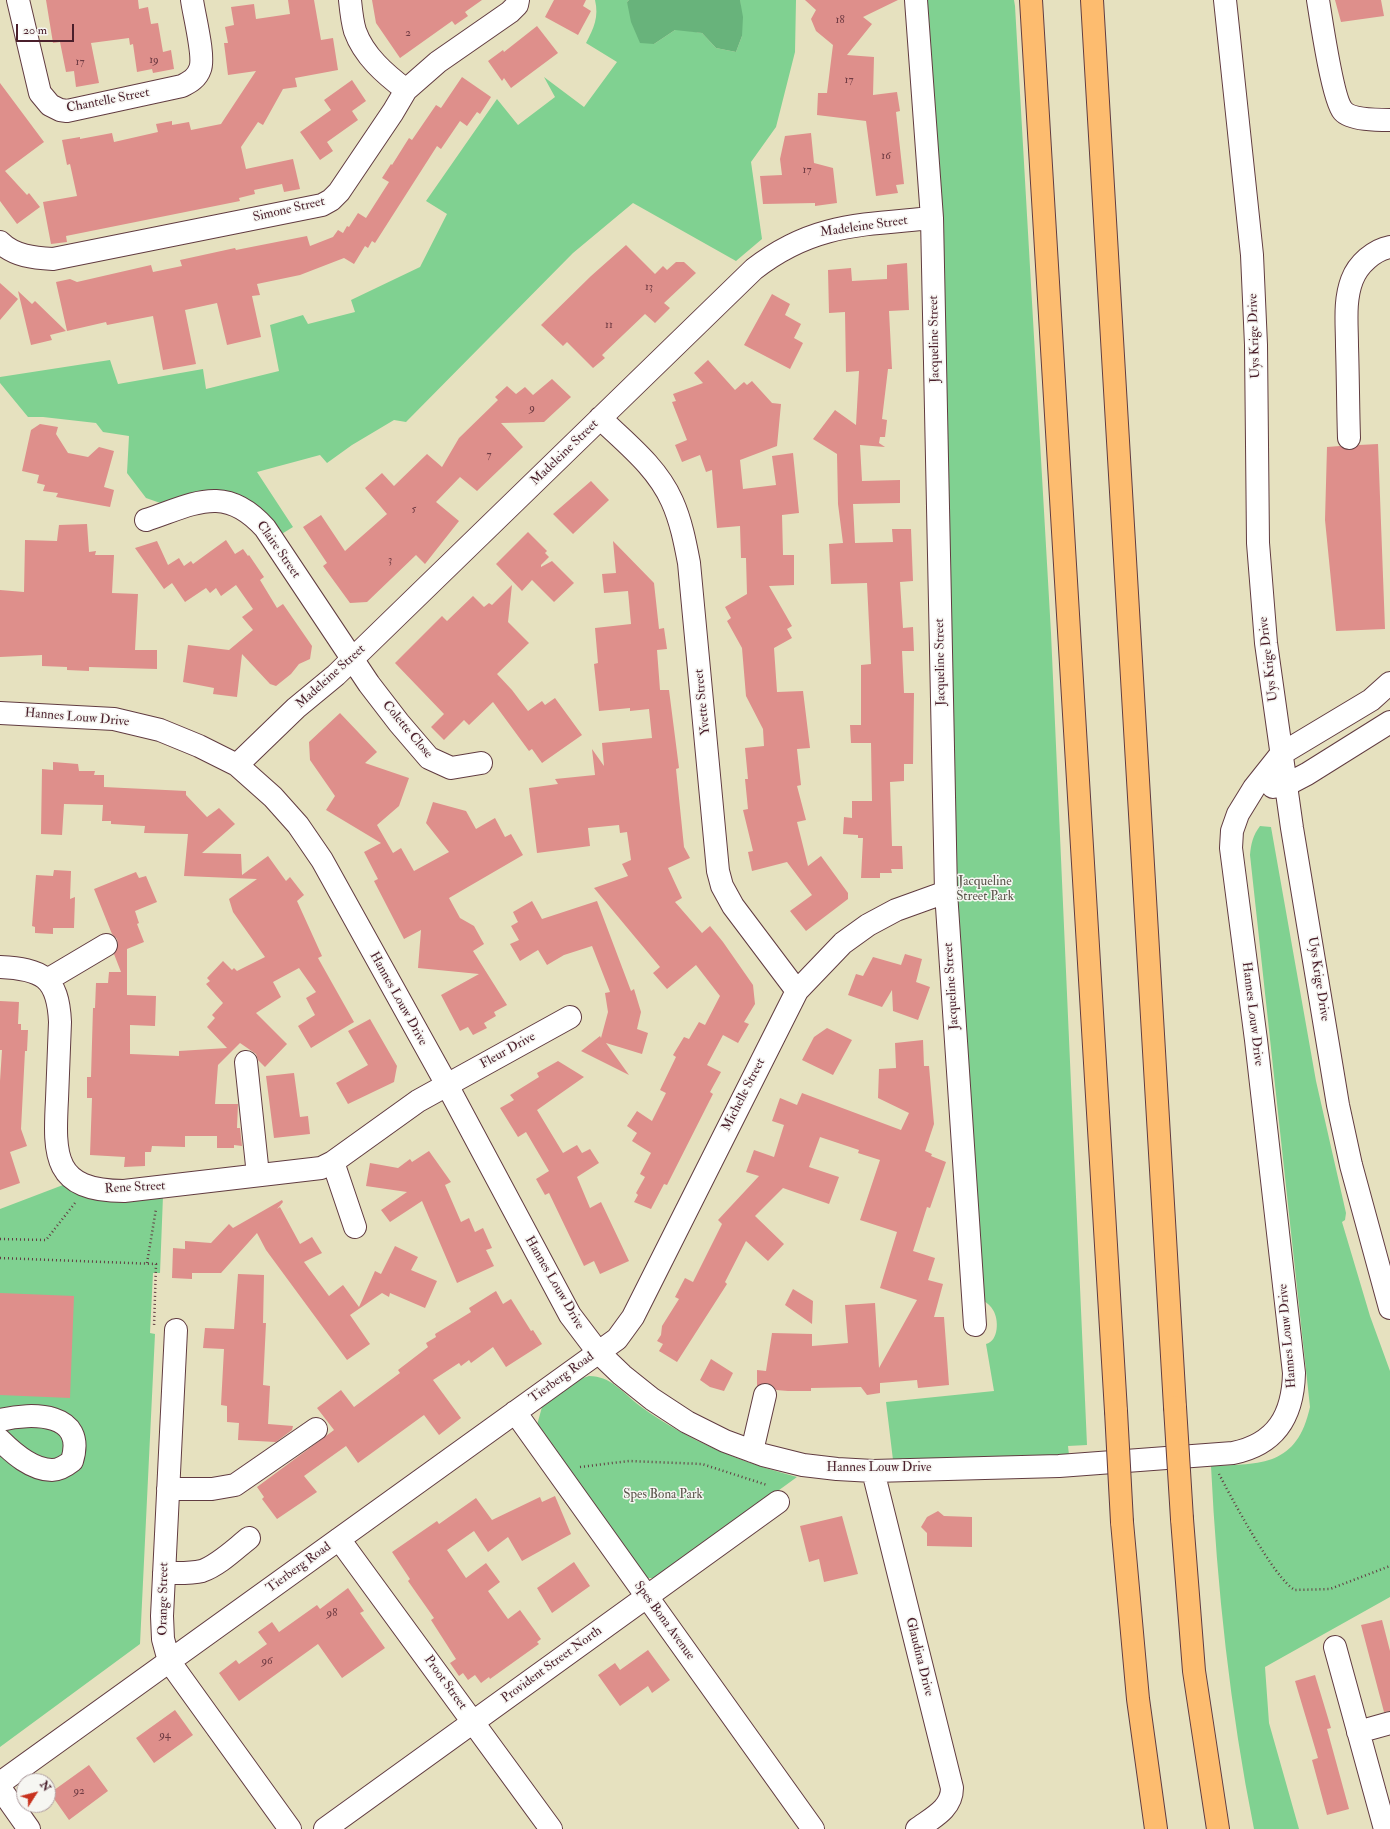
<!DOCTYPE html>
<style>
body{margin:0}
#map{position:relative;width:1390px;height:1829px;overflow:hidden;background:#e6e1bf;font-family:"IM FELL Double Pica",serif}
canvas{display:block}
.north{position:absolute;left:16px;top:1773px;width:40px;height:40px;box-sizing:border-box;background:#f6f6f2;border:1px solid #b1a0a2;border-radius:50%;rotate:54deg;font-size:11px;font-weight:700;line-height:16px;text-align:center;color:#4a1f2b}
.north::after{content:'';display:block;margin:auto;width:14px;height:18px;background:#c8321e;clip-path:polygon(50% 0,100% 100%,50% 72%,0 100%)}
.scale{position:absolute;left:16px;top:24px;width:58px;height:18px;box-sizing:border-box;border:2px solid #4a1f2b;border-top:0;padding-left:5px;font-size:12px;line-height:14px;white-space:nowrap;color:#4a1f2b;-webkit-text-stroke:3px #f6f6f2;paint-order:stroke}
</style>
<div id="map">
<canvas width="1390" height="1829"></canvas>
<div class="north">N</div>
<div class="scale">20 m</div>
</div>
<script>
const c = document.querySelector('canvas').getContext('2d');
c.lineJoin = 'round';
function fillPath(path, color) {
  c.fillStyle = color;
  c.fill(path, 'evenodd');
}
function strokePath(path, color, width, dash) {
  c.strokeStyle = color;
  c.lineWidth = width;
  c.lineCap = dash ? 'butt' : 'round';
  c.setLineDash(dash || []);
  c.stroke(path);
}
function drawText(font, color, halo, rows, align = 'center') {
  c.font = font + ' "IM FELL Double Pica",serif';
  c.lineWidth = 3;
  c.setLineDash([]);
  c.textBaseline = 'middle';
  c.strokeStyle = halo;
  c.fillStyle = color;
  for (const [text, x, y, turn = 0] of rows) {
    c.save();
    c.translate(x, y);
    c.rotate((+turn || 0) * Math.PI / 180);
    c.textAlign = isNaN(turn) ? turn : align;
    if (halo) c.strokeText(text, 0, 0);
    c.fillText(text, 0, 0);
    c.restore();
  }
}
const green = new Path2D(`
 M595,0H629L627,2L654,44L675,30H684L702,33L716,48L736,52L742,36L740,0H796L795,52L776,127L751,162L762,239L736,261L633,203L573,253L406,422L394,420L352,445L327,463L320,455L257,472L293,527L280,535L267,516L166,505L146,498L127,473L129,436L103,432L96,423L43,417H28L0,383V377L110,360L118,384L203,369L206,389L279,371L270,325L303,315L308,324L355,312L351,300L420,267L447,214L426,201L497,99L518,125L555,97L544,77L584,107L617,62L586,43C594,28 599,17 595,0Z
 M924,0H1014L1015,6L1051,633L1087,1445L1068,1446L1069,1455L893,1460L886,1402L994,1391L986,1344C999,1341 999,1319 993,1310C991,1306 987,1303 984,1301L954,884Z
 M1260,826L1271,827L1316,1081L1346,1213L1345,1220L1342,1222L1370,1316L1390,1371V1597L1265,1667L1269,1723L1299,1829H1254C1230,1709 1217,1588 1211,1466C1262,1464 1297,1466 1310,1407L1250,855C1251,844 1253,835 1260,826Z
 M63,1185C94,1209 127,1200 163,1196L160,1273H153L150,1333L155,1334L140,1644L0,1747V1209Z
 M589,1376C611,1376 623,1393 640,1406C688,1441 740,1462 797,1477L661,1576L656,1578H646L537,1425L542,1407L580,1379Z`);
const forest = new Path2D(`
 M629,0H740L743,17L742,36L736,52L716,48L702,33L675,30L654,44L640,43L631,22L627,2Z`);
const building = new Path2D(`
 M46,0H138L139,9L148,7L151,24L158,23L163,52L171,50L174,69L153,73L152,69L137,72L133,44L130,45L129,38L91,43L99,83L76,87L74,71L66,72L60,42L53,43Z
 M288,0H314L321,40L333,38L338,70L295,78L297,87L283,89L263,125L258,122L241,147L246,169L293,159L300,189L284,192L282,184L254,190L255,194L239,198L240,201L66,236L67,242L51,244L43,202L77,196L70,164L67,165L62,140L80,137V139L112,133L114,142L158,132L156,124L172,121V125L189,122L191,130L221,124L256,71L228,75L224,43H228L225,27L234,25L231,7L254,4L256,19L290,14Z
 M372,0H482L465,12L468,16L455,25L452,21L400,58L376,23Z
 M554,0H586L583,6L591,11L578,35L545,17Z
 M805,0H898L863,17L872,24L847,55L874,57L873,95L897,92L900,111L896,112L904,184L896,185L898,193L876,196L866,121L817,115L818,93H827L833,45L816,31L811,19L816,10Z
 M1335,0H1381L1384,16L1341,22Z
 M537,26L558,53L511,88L504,78L502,81L488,61L503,50L504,52Z
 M462,77L491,97L480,114L477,112L467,126L460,121L441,149L437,146L375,243L372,241L368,248L365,246L354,264L344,258L300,275L257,284L260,295L252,296L261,337L227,345L217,303L185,310L196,364L163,370L153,316L107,325L106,322L67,331L56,282L70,279L77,282L151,265L153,272L182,266L180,260L235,248L236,250L307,236L310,246L333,237L338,230L343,233L347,226L349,227L358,213L366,218L389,182L382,178L391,164L392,165L409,138L412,140L436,105L441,108Z
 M352,80L366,101L352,111L358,120L327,142L333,151L320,160L300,132L331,110L324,100Z
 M0,83L44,142L5,171L27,195L29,193L40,207L17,224L0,201Z
 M811,133L814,163L833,168L837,203L815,206V203L763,204L760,176L782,175L780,159L785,136Z
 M626,245L655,274L663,266L667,270L676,262H684L696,273L664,303L670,308L655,323L645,314L602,355L605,358L593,368L567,342L563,346L541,325L591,276Z
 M907,263L909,310L889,311L892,369H888L882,419L887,420L885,437H880L879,443L885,447L860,445L862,481L900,480V503L853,504L855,543L893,542L892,529H911L913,581L900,582L903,628L913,627L914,651H902L904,693H914L913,764H904V781L890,782L892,846H902L903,869H891L892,873H880V878H861L863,838H858V835L843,834L844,817L852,818V801H872L871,743H851L850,725H861V665L871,664L867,583L831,584L829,544L843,543L838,504L837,454L813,439L835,410L856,425L859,371L846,372L845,312L829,313L828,270L851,268L852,281L887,279V265Z
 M0,283L18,299L0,320Z
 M18,291L32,304L35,301L66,331L50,335L52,340L31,345Z
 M772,294L790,304L785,315L801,324L794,338L803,343L790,369L744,345Z
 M708,360L735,390L744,382L747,385L752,381L772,403L781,404L777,446L740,460L743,489L776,485L772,456L793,453L799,513L782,515L783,555H794V585L769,586L792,626L787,629L792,638L774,648L777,692L803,691L810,748L797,749L801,785L797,786L806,820L797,822L808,866L821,856L848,893V899L806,931L790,911L812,895L787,862L752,871L748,852L753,851L743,810L748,809L745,779H748L745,748L764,746L763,729L746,696L742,648L727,621L731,618L725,607L747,594L746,558H741L740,526L717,528L712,470L706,472L700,455L682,462L675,445L687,440L672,402L676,401L673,394L703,383L694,373Z
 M552,379L571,397L544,422L501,423L523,447L477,491L460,477L436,502L459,521L425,564L416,555L367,602L350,603L323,566L327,563L303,527L321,515L345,551L387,514L365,488L382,473L394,486L427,454L442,467L459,438L498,400L495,397L507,386L516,394L525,387L533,395Z
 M40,424L58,427L56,434L68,453L88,457L99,447L114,451L104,487L114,490L110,507L56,497L58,493L43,491L45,485L37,483L39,475L22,471L31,430Z
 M1378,444L1385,629L1336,631L1325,520L1327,447L1340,446L1350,450L1359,445Z
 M591,481L609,500L573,534L553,514Z
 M87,524L89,552L96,551L95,555H114L112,593L138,594L135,650H157V669L89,667V671L67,670V667L42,666V655L0,657V590L24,592L25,540L57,541L59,525Z
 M528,532L547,551L545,553L549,557L541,565V567L552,561L574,583L554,602L532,580L522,591L496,564Z
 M226,540L235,554L243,549L248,556L249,555L264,577L260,580L277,608L283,604L312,646L310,659L299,664L291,674L276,686L270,684L242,654L237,697L213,694L214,688L183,682L188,645L229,650L253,630L242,617L253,609L236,585L221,596L216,588L210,593L206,588L185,602L172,583L164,589L135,548L157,541L168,565L179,558L184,566L191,561L193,564Z
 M613,541L654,583L659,629L664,628L667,649L657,650L660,690H669L679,768L676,769L684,847L690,858L668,868L682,898L675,902L702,933L710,926L723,942L753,985L755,1004L744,1022L749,1024L738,1043L723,1035L707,1065L721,1072L710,1092L713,1094L667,1185L664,1184L651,1209L634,1202L638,1195L636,1193L645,1177L640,1174L651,1153L632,1141L637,1133L627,1126L637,1111L652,1121L666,1093L660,1090L676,1057L673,1055L684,1037L689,1039L699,1022L705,1025L720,996L696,965L667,989L653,973L660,967L594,888L628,876L622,864L631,860L627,832L620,833L619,825L588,828L590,846L537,853L529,788L558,784L555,779L595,775L592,749L604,766L602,743L652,738L649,709L630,711V708L599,711L594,664L598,663L595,628L631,624L628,591L604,593L602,574L616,573Z
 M512,585L508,622L529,643L497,674L512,690L528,711L542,701L545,705L555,698L582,735L542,763L532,749L529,751L493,702L469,725L464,720L444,740L431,727L444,714L395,663L442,616L447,621L473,596L484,607L489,603L492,605Z
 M340,713L377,752L365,763L409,778L399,806L377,825L393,853L401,848L414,871L449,852L426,823L433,802L466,811L476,829L495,818L505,837L511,834L523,855L449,898L460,918L474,926L484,944L473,951L507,1005L494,1012L496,1016L484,1023L487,1028L473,1035L468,1027L460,1031L441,995L479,974L418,968L421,930L404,939L374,881L378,879L364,852L381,843L326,810L335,796L310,760L309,742Z
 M53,762L78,764L79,771H95L94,775H104V787L186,791V795L207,817L219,808L235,824L202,853L241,854L242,875L268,856L286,881L290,877L304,895L297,901L322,956L318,958L354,1022L311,1048L298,1026L315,1015L306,998L316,992L299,968L273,982L281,997L256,1013L287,1044L265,1067L258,1060L256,1054L240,1043L218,1065L215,1104H238L237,1128H240L242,1146L234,1145V1148H217V1136H185V1147L152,1146L151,1152H145V1166L124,1167L125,1157L90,1155L92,1098H87V1077H91L93,1008H95L96,983H108L109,972H121L114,954L118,945L117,939L112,934L94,889L136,872L139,878L146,876L157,902L135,911L139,923L137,924L144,942L127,949V995L156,996L155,1026L130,1025V1054L179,1056V1051L227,1048L207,1027L215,1018L212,1015L223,1003L206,984L210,981L207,978L223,961L232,970L234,968L237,971L265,957L233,912L229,899L257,879L184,876L188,834L144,833L145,826L111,824V821H102L103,805L64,804L62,835L41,834L42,769L53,770Z
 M54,870L71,871L70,899L75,897L74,928H53V934L35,933V927L32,926L36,875L53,876Z
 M532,901L542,919L597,901L631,991L634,989L641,1012L637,1029L648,1033L642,1054L606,1043L629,1075L581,1051L600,1036L601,1038L608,1012L605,993L610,992L592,946L564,955L547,965L538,950L520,961L510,944L519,940L511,926L518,922L513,912Z
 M905,954L922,959L916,982L930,987L918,1020L893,1011L892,990L882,1007L848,995L856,974L863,976L873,957L901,965Z
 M0,1001L19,1002L18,1024H21V1030H28L27,1051H25L21,1129L27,1146L10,1152L20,1183L0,1190V1081L2,1050H0Z
 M370,1019L397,1066L394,1082L348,1104L336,1083L368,1065L348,1031Z
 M827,1028L852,1040L833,1075L802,1060L814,1037Z
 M923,1040L924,1066H929L934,1124L925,1151L932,1154L931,1156L946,1162L930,1208L927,1207L913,1251L935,1258L928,1280L943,1284L934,1317H944L949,1385L918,1388L917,1380L880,1383V1393L867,1395L861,1387L811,1388V1391H788L776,1390L773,1386L767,1383L757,1386V1370L766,1371L772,1333L812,1334V1346L848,1343L845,1305L875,1303L879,1368L917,1300L880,1288L897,1232L860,1220L880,1160L858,1153L859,1150L820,1137L809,1167L839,1177L829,1204L783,1188L755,1216L784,1244L768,1261L746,1241L725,1282L727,1284L677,1362L659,1351L663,1344L657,1341L661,1335L662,1326L679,1299L675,1297L685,1278L693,1282L722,1224L718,1220L759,1176L746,1172L754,1150L774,1157L784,1125L772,1121L780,1098L797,1105L802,1093L901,1130L909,1113L878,1098L879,1069L896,1068L895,1043Z
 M558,1061L584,1077L537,1110L563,1153L577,1145L582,1153L590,1149L599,1163L577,1177L590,1208L601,1202L629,1261L600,1274L594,1261L584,1266L549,1193L545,1195L536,1179L549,1171L526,1132L518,1137L500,1108L514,1100L510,1095L539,1077L537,1073Z
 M294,1073L300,1117L308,1116L310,1134L274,1138L266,1076Z
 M429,1151L451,1182L445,1185L461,1222L469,1218L475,1232L483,1228L492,1248L486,1250L494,1266L457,1283L422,1201L390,1222L381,1210L407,1192L366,1186L370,1163L398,1168L410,1159L412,1162Z
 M282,1200L283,1202L277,1209L280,1207L300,1244L312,1237L322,1253L304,1262L329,1296L343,1285L359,1307L375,1271L381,1274L395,1246L418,1257L411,1270L437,1281L425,1308L390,1293L389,1297L382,1293L350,1315L370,1344L347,1360L266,1250L257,1233L221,1273H192V1279L172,1278L173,1248L185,1249V1241L211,1243L229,1224L233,1228Z
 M238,1274L264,1275L263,1323H266L263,1385L270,1386L268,1424L293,1426L292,1430L276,1442L238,1440L239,1423L227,1422V1406L221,1405L224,1349L203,1348L205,1328L234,1329Z
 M793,1289L813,1301L812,1324L785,1305Z
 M496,1291L503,1304L511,1299L531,1331L533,1330L542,1344L506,1367L493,1347L471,1363L469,1360L461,1366L459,1363L433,1380L461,1418L439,1435L424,1415L358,1463L346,1446L304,1476L317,1492L277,1519L262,1499L264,1497L257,1487L334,1430L317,1408L341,1390L354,1407L400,1373L398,1370L428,1347L426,1343L436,1337L435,1334L471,1312L469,1308Z
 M0,1293L74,1296L70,1398L0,1395Z
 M711,1359L733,1373L724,1391L710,1387L700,1380Z
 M555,1496L571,1534L522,1561L508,1537L488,1552L474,1531L447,1550L466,1578L486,1563L500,1582L488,1591L508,1619L520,1610L541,1639L537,1642L539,1644L490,1679L489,1677L481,1683L475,1675L468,1680L463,1673L459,1676L450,1663L456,1659L431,1620L434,1618L408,1581L410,1579L392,1552L437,1521L439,1524L476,1498L492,1520L540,1497L542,1502Z
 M938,1511L944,1516L972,1517V1547L927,1546V1533L921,1527L927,1517Z
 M842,1516L858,1574L824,1582L819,1559L809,1562L800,1526Z
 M574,1562L590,1586L552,1613L537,1588Z
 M348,1588L364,1611L360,1613L385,1648L342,1678L318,1644L239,1701L219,1673L236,1660L239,1664L267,1644L258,1632L272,1622L279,1632L317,1605L320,1609Z
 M1382,1620L1390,1651V1711L1384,1712L1361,1625Z
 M648,1650L670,1680L652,1693L648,1686L620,1706L598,1675L615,1663L620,1670Z
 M1315,1675L1331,1728L1327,1729L1349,1809L1327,1815L1312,1760L1318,1758L1295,1681Z
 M175,1710L193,1735L154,1763L136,1738Z
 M89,1765L108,1791L69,1820L50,1793Z`);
const path = new Path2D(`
 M0,1239L46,1240L75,1203
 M0,1258L156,1264L154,1327
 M147,1263L156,1209
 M580,1467L629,1461L702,1464L767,1485
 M1219,1474C1231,1497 1275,1580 1295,1590L1330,1589L1390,1566`);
const minor = new Path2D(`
 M18,0L40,93L50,105L60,110L67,111L182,86C190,82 197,78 200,69C205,57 194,15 192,0
 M350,0C351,10 352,21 355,31C364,56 385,74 406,90
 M916,0L932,218L946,892L975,1325
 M1225,0L1252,255L1256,345L1258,543L1266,643L1292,828L1338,1105L1351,1165L1390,1308
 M1318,0C1321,19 1333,100 1343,111C1351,120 1378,120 1390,120
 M0,242C14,256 34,258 53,259L322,205L331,200L339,192L393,112L406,90L438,62L510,12L517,5L518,0
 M600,418C626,443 657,467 672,501C681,521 685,542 689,563L718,871L722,886L733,906L797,991
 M1349,438C1348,408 1348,377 1347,346C1347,324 1344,301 1352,280C1358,264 1374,250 1390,247
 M146,520C194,504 225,483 265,528L369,684L399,723L429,758L451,768L481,763
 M0,713L114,719L160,730L199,746L237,765L273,797L298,825L322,860L447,1085L570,1315L598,1352L622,1375L652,1399L687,1422L725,1441L763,1455L803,1465L837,1469L873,1471L1059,1466L1233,1453C1277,1444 1293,1415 1294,1373L1256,1040L1231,848L1232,831L1238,814L1254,788L1281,754L1371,700L1390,683
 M237,765L296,708L336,675L754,269C813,223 862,225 932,218
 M1273,787L1286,785L1307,774L1390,722
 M0,967C42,969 58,977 60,1022C59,1048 58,1073 57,1099C54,1156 53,1191 124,1191L321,1168L333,1162L418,1101L570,1017
 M47,980L106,945
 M246,1062L258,1175
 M333,1162L355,1227
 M176,1330L162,1616L163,1639L169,1661L290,1829
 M515,1412L813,1829
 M0,1420C32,1412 87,1412 72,1461C67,1465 59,1470 52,1470C32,1470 13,1453 0,1440
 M752,1451L765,1395
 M873,1471L952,1788C952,1809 932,1818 917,1829
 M168,1489H212L235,1485L316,1429
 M339,1539L551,1829
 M164,1573C176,1573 190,1574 202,1571C219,1565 235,1549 249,1538
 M1335,1647L1385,1829
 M1358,1732L1390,1723
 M0,1783L617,1339L633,1317L797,991L843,943L868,925L896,910L946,892
 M0,1788L29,1829
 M325,1829L778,1502`);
const highway = new Path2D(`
 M1031,0L1116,1411
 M1092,0L1175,1407
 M1182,1519L1194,1671L1218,1829
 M1122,1522L1138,1699L1156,1829`);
const highwayBridge = new Path2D(`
 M1175,1407L1182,1519
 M1116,1411L1122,1522`);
const numberNames = [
 ["18",840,21],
 ["2",408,34],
 ["19",154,61],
 ["17",80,63],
 ["17",849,81],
 ["16",886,157],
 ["17",807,171],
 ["13",649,288],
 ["11",609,326],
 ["9",532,409],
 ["7",489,456],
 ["5",414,510],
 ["3",390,561],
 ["98",332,1614],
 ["96",267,1662],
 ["94",165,1736],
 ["92",79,1792]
];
const streetNames = [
 ["Chantelle Street",108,101,-11],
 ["Simone Street",289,210,-13],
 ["Madeleine Street",864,227,-8],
 ["Uys Krige Drive",1255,336,-92],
 ["Jacqueline Street",935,339,-91],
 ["Madeleine Street",565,453,-44],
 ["Claire Street",278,550,55],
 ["Uys Krige Drive",1269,659,-97],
 ["Jacqueline Street",941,662,-91],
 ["Madeleine Street",331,677,-42],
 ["Yvette Street",703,702,-96],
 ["Hannes Louw Drive",77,718,5],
 ["Colette Close",407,730,50],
 ["Uys Krige Drive",1318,979,81],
 ["Jacqueline Street",952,986,-94],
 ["Hannes Louw Drive",398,999,61],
 ["Hannes Louw Drive",1252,1014,83],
 ["Fleur Drive",508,1051,-29],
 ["Michelle Street",744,1095,-63],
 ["Rene Street",135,1188,-3],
 ["Hannes Louw Drive",554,1283,60],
 ["Hannes Louw Drive",1288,1336,-95],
 ["Tierberg Road",562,1378,-36],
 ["Hannes Louw Drive",879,1468],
 ["Tierberg Road",299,1568,-36],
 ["Orange Street",164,1599,-89],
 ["Spes Bona Avenue",664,1621,54],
 ["Glaudina Drive",919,1657,76],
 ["Provident Street North",552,1665,-36],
 ["Proot Street",445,1683,54]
];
const parkNames = [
 ["Jacqueline",985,882],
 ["Street Park",985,897],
 ["Spes Bona Park",663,1495]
];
fillPath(green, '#80d191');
fillPath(forest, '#68b37b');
fillPath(building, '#de8f8b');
strokePath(minor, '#613c41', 24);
strokePath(highway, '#613c41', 24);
strokePath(path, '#613c41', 2.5, [1, 3]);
strokePath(minor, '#fff', 22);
strokePath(highway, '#fdbc6f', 22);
strokePath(highwayBridge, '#613c41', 24, []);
strokePath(highwayBridge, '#fdbc6f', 22);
drawText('11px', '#6f3b43', null, numberNames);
drawText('13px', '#4a1f2b', '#f6f6f2', streetNames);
drawText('13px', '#5a544a', '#f6f6f2', parkNames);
</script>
